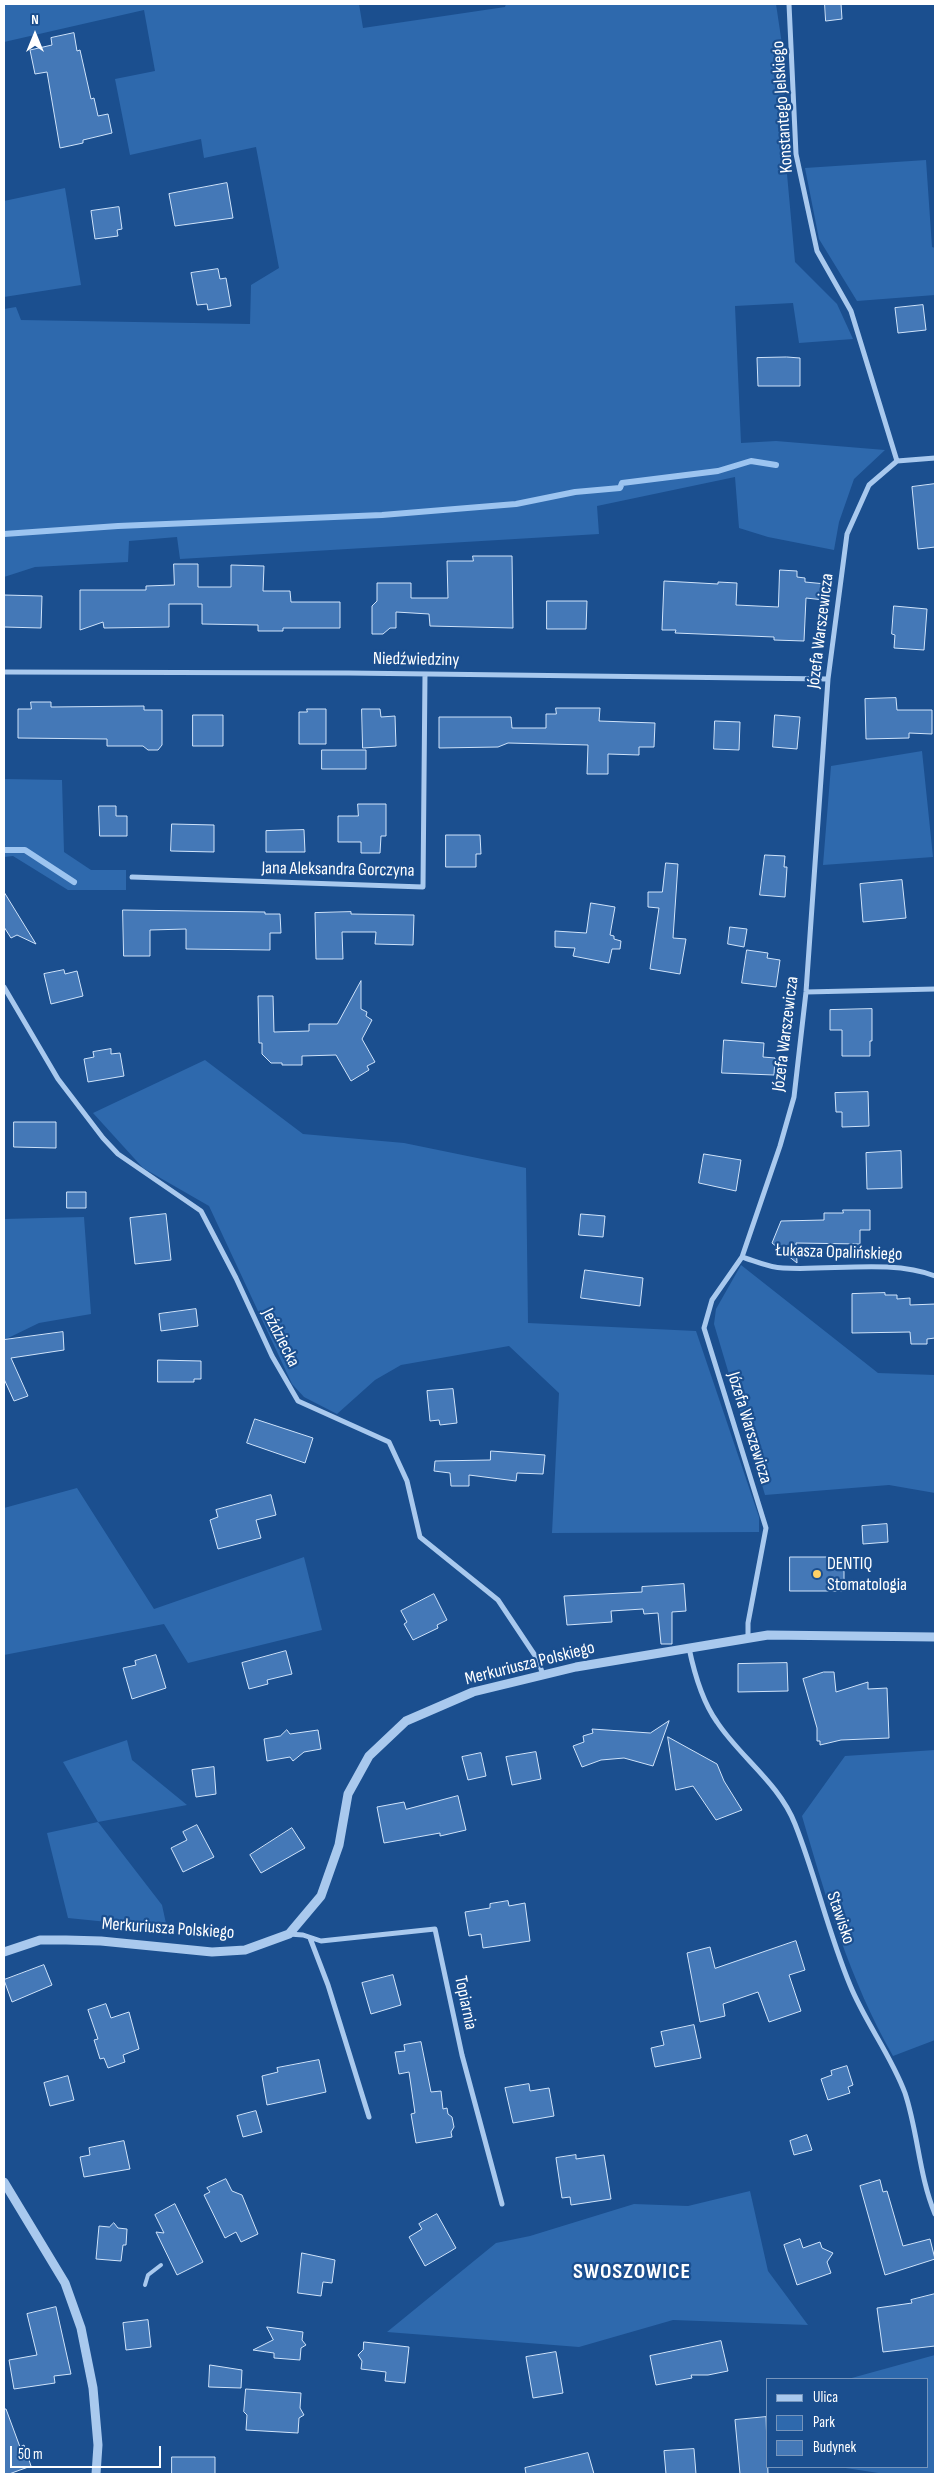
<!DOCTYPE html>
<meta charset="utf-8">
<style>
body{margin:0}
#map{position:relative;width:939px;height:2478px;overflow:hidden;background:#1b4f8f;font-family:"Sofia Sans Condensed",sans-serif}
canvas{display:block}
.frame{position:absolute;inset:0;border:5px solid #fff;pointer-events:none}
.legend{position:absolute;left:766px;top:2378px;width:162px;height:90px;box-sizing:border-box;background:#1b4f8f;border:1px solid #7695bc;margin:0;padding:6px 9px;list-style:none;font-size:15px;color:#fff}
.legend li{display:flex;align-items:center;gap:10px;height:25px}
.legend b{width:25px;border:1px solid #7695bc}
.north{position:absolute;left:10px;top:10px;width:50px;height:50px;-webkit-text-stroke:4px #1b4f8f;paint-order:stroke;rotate:0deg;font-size:14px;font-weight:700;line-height:20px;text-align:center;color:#fff}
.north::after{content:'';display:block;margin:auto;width:18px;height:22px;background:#fff;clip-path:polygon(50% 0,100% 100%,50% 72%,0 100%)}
.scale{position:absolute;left:10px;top:2446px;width:151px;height:22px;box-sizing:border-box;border:2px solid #fff;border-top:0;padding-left:6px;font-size:15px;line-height:18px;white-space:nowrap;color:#fff;-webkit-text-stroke:4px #1b4f8f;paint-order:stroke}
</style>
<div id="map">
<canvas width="939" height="2478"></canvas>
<div class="frame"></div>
<ul class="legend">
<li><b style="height:6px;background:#a9c9ee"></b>Ulica</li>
<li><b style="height:14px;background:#2e69ad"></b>Park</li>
<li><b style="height:14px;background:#4478b7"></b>Budynek</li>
</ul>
<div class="north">N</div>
<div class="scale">50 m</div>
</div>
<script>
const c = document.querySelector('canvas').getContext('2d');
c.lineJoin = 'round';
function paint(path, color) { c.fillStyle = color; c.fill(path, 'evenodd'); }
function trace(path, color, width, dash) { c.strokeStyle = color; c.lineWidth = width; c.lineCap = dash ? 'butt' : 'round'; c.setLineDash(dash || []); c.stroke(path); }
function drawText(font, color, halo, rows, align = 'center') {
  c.font = font + ' "Sofia Sans Condensed",sans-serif'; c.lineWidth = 4.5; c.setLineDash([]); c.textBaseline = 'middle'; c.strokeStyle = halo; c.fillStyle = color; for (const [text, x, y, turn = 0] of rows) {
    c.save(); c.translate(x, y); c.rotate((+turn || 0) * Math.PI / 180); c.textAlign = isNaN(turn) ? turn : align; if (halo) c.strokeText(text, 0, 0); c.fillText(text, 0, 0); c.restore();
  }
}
paint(new Path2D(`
 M4,4H359L363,28L505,7L506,4H776L783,51L785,152L795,262L837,304L853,339L799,343L793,303L735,306L741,443L776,441L885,450L854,479L839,522L834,550L768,537L739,528L735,477L597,506L599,534L180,559L177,537L129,541L128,562L35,567L4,577V309L16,307L21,320L250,324L251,285L279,268L256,147L204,158L201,139L130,155L115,79L155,71L144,10L4,42Z
 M926,160L932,247L935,248V295L857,301L819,239L805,168Z
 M65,188L81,285L4,297V201Z
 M922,751L933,857L823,865L831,766Z
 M4,779L62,780L64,852L91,870H126V890H68L13,856L4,857Z
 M205,1060L303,1134L404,1143L526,1168L528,1323L696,1331L759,1517V1532L552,1533L559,1393L509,1346L401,1365L375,1380L337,1414L304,1397L292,1384L209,1206L143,1168L93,1113Z
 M84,1217L91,1314L39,1323L4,1340V1219Z
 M741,1265L878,1373L935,1375V1493L889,1485L765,1495L714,1324L716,1309Z
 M77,1488L154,1609L304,1557L322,1630L188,1663L164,1624L4,1655V1508Z
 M127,1740L132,1760L187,1805L98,1822L162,1905L167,1928L68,1918L47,1833L98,1822L63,1762Z
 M935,1750V2040L893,2056C850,1981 826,1898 802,1816L845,1756Z
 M750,2191L768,2271L808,2325L673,2320L579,2347L387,2332L496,2243L530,2236L634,2204L688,2206Z
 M935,2355V2474H885L839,2467H928V2379H848Z`), '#2e69ad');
trace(new Path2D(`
 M4,534L118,526L382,515L516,504L575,492L620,488L622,483L718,471L751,461L776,465
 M4,850H25L74,882`), '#9cc4f0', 6);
const building = new Path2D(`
 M825,4H841L842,19L826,21Z
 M74,33L77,51L80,50L91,99L94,98L98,116L108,114L112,133L83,140V143L60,148L47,72L35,74L30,50L52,45L51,38Z
 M227,183L233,218L175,226L169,194Z
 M119,207L122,229L117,230L118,236L95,239L91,211Z
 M218,269L220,279L226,278L231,306L208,310L207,304L197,305L191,273Z
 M923,305L926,330L898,333L895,308Z
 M787,357L800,358V386H758L757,358Z
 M935,484V547L918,549L912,487Z
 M473,556H512L513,628L430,626L429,614L396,612V628H390L383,634H372V606L377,601V583H411V598H448L447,561H473Z
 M174,564H198V587H231V565L264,566L263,591H290L291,602H340V628H283V631H258V625L202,624V604H169V627L104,628L103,622L80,630V590H146V586L174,585Z
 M780,570L797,571V577L805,578V582L826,584L824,600L806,598L804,641L774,640V637L675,633L676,630H662L664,581L718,584V582L737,583L736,605L778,607Z
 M4,595L42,596L41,628L4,627Z
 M547,601H587L586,629H547Z
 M894,606L927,609L924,650L894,648L895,635L892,634Z
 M896,698L897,710H932V734L909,733V738L866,739L865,699Z
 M31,702H51V707L144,706V710H162V745L158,750H148L143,746H107V739L18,738V709H31Z
 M556,708H600L599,721L655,723L654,747H639V755L608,754V774H587L588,745L508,743L498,747L439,748V717H511L512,728H546V714H556Z
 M307,709H326V744H299V712H307Z
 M362,709H380L381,717L395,716L396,746L363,748Z
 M193,715H223V746H193Z
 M775,715L800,717L797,749L773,747Z
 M715,721L740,722L739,750L714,749Z
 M322,750H366V769H322Z
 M358,804H386V836H381L380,853H361V842H338V816H358Z
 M99,806H116V816H127V836H100Z
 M172,824L214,825V852L171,851Z
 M304,830L305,852H266V831Z
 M446,835H480L481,854H476V867H446Z
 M765,855L785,856L784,867H787L785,897L760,895Z
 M666,863L678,864L673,938L686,939L680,974L650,969L659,908L648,907V892H662Z
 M902,880L906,918L863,922L860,884Z
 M4,892L36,944L17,935L11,938L4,927Z
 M591,903L615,907L610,935L614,936V939L621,941L620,949H612L609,963L573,956L575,948L555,947V931L586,933Z
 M123,910L265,912V914H280L281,933H270V950L186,949V929L150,930V956H124Z
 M351,912V914L414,915L413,945L375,944L376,932H342L343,959H316L315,913Z
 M730,927L747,929L744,947L728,944Z
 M747,950L768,953L767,958L780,960L776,987L742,983Z
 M64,970L65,974L77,971L83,996L51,1004L44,974Z
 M361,981V1009L367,1012L366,1016L372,1020L362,1039L375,1062L367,1066L369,1070L351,1081L336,1055L302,1056V1065H282V1063H271L262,1054V1043H259L258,996H273L274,1032L309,1031V1024H337Z
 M872,1009V1041H870V1056H842V1030H830V1010Z
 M724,1040L764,1043L763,1057L775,1058L774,1075L722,1073Z
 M111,1049V1054L120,1053L124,1076L88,1082L84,1059L94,1057L93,1052Z
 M868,1092L869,1126L842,1127V1112H836L835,1093Z
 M14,1122H56V1148L14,1147Z
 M901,1151L902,1188L867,1189L866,1153Z
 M704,1154L741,1160L736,1191L699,1183Z
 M67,1192H86V1208H67Z
 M843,1210H870V1230H860V1244L796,1243L797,1263L772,1243L781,1221L824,1220V1213H843Z
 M166,1214L171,1260L135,1264L130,1218Z
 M581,1214L605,1216L603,1237L579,1235Z
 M585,1270L643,1278L640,1306L581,1298Z
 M885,1293V1295H897V1299L910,1298V1305L935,1304V1338L927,1339V1344H911L910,1332L852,1333V1294Z
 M196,1309L198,1326L161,1331L159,1314Z
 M63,1332L64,1350L11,1358L28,1396L14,1401L4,1379V1340Z
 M158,1360L201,1361V1379H194V1382H158Z
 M453,1389L457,1423L440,1425L439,1420L430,1421L427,1391Z
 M255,1419L313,1438L305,1463L247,1443Z
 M491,1451L545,1455L543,1474L517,1473L516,1481L469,1475V1486H451L450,1473L434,1471L435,1461L490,1460Z
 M271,1495L276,1515L256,1520L261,1538L218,1549L210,1520L218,1517L216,1510Z
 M887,1524L888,1542L863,1544L862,1526Z
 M790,1557H844V1591H790Z
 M684,1584L686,1611L672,1612V1644H661L658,1613L644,1614L643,1609L611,1611L612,1622L567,1625L564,1596L642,1592V1587Z
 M434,1594L447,1620L437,1625L438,1628L413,1640L404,1624L407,1622L401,1611Z
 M286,1651L292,1674L267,1680L268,1684L249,1689L242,1663Z
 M156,1655L166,1688L132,1699L123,1668L136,1665L135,1661Z
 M787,1663L788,1691L738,1692V1664Z
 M824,1672H834L836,1692L868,1682V1689L887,1688L889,1738L841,1740L820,1745V1741H817V1728L803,1679Z
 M669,1721L653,1766L624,1758L601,1760L582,1767L573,1746L584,1742L583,1736L593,1733L592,1729L650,1733Z
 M287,1730L290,1734L318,1730L321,1749L304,1752L293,1761L290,1757L267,1761L264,1739L280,1736Z
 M668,1737L717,1764L724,1781L742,1810L716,1820L693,1786L676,1790Z
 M536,1752L541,1779L512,1785L506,1757Z
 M481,1753L486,1776L468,1780L462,1757Z
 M214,1767L216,1794L196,1797L192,1770Z
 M458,1796L466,1830L440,1836V1833L384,1843L377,1807L404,1802L406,1809Z
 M197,1825L214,1857L183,1872L171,1848L187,1840L183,1832Z
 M292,1828L305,1848L261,1873L250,1855Z
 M508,1901L509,1906L525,1903L530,1941L483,1948L481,1934L469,1936L465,1912L490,1908V1904Z
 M796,1941L805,1970L789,1975L801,2011L769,2022L758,1992L723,2004L725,2016L700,2022L687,1953L710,1947L715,1968Z
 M44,1965L52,1985L12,2002L4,1980Z
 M393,1975L401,2005L371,2014L362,1983Z
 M106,2004L111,2018L129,2012L139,2049L123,2055L125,2062L108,2068L104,2058L100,2059L94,2040L98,2039L88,2010Z
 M694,2025L701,2058L655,2067L651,2048L664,2045L661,2032Z
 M421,2042L431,2092L441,2091L443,2109L447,2108L448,2114L452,2117L454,2127L451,2132L452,2137L416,2143L411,2114L415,2113L409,2072L399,2074L395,2052L405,2051L404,2045Z
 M319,2060L326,2092L267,2105L262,2076L278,2072L277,2068Z
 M847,2066L853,2085L848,2087L850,2093L828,2100L821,2079L832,2075L831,2071Z
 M68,2076L74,2100L50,2106L44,2083Z
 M529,2084L530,2091L549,2088L554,2116L513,2123L505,2088Z
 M256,2111L262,2132L243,2137L237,2116Z
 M807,2135L812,2150L794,2155L790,2141Z
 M124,2141L130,2169L84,2177L80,2157L90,2155L89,2148Z
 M576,2155V2159L604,2155L611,2199L571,2205L570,2197L562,2198L556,2158Z
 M226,2179L232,2191L242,2195L258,2234L241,2242L236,2232L225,2238L204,2195L210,2192L207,2188Z
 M880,2180L883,2192L887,2191L903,2246L930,2239L935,2259L885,2275L860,2186Z
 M175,2204L203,2262L177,2275L156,2232L164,2233L155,2215Z
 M437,2214L456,2248L425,2266L409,2237L422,2229L419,2224Z
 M114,2223L118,2228L127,2229L126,2245H123L121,2261L96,2259L99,2226L109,2227Z
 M800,2239L803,2248L820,2242L822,2248L833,2253L827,2262L831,2273L797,2285L784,2245Z
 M302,2253L335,2260L332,2283L323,2282L321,2296L298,2293Z
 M935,2294V2346L883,2352L877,2308L912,2303L911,2300Z
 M56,2307L71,2374L54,2376L55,2383L14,2389L9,2360L37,2355L27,2314Z
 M148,2320L151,2347L126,2350L123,2323Z
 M267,2327L303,2332L302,2340L306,2345L301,2348L300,2360L274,2358V2353L253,2350L273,2340Z
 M721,2341L728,2371L708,2375H691L692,2378L656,2385L650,2356Z
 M364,2342L409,2347L405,2383L385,2381L386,2372L361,2369L362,2361L358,2355L363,2350Z
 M556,2352L563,2393L533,2398L526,2357Z
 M210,2365L242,2370L241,2388L209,2387Z
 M246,2389L301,2393L300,2408L304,2415L299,2418L298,2433L246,2430L247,2415L244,2412Z
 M4,2409H6L20,2447L24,2445L31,2466L9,2474H4Z
 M766,2417L768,2474H740L735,2420Z
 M694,2449L696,2474H666L664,2451Z
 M588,2453L594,2474H526L525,2468Z
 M172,2457H215V2474H172Z`);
paint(building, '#4478b7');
trace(building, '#cfe3fa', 1);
trace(new Path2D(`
 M145,2285L148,2275L161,2265`), '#a9c9ee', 4);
trace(new Path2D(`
 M789,4L796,154L817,251L851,311L897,461
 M4,672L349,673L828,679
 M132,877L423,887L425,674
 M4,987L58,1079L103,1138L118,1154L201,1211L236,1278L272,1356L298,1401L389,1442L407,1481L420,1537L498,1600L538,1660L543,1675
 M806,992L935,989
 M742,1257C755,1261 770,1268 783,1268C831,1271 891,1259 935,1276
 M748,1638V1623L766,1528L704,1328L712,1300L742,1257L780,1146L794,1097L806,992L828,679L847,534L869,485L897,461L935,458
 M689,1648C694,1672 702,1701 717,1722C740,1757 779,1783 795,1824C816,1877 828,1932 850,1985C865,2022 891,2055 905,2093C918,2132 919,2176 935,2214
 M289,1934L303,1935L321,1941L435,1929L462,2055L502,2204
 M310,1938L328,1985L369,2117`), '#a9c9ee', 5);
trace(new Path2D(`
 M4,1952L40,1940H66L101,1941L212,1952L245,1950L289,1934L321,1896L339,1845L348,1794L369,1756L406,1721L473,1692L576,1667L768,1635L935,1637
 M4,2182L65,2283L81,2328L93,2388L98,2445L96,2474`), '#a9c9ee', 9);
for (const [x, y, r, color] of [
 [817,1574,5,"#ffd166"]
]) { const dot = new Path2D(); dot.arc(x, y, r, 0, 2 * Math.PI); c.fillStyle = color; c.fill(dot); trace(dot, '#1b4f8f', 2); }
drawText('18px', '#fff', '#1b4f8f', [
 ["Konstantego Jelskiego",783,107,-94],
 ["Józefa Warszewicza",821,631,-83],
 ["Niedźwiedziny",416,660,1],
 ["Jana Aleksandra Gorczyna",338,870,1],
 ["Józefa Warszewicza",786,1034,-83],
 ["Łukasza Opalińskiego",839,1253,2],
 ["Jeździecka",280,1338,63],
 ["Józefa Warszewicza",749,1428,73],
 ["Merkuriusza Polskiego",530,1664,-14],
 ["Stawisko",840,1918,71],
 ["Merkuriusza Polskiego",168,1929,4],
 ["Topiarnia",465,2003,78]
]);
drawText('18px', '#fff', '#1b4f8f', [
 ["DENTIQ",827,1564],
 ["Stomatologia",827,1585]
], 'left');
c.letterSpacing = '1px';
drawText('bold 22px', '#fff', '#1b4f8f', [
 ["SWOSZOWICE",632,2272]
]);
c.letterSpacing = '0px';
</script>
